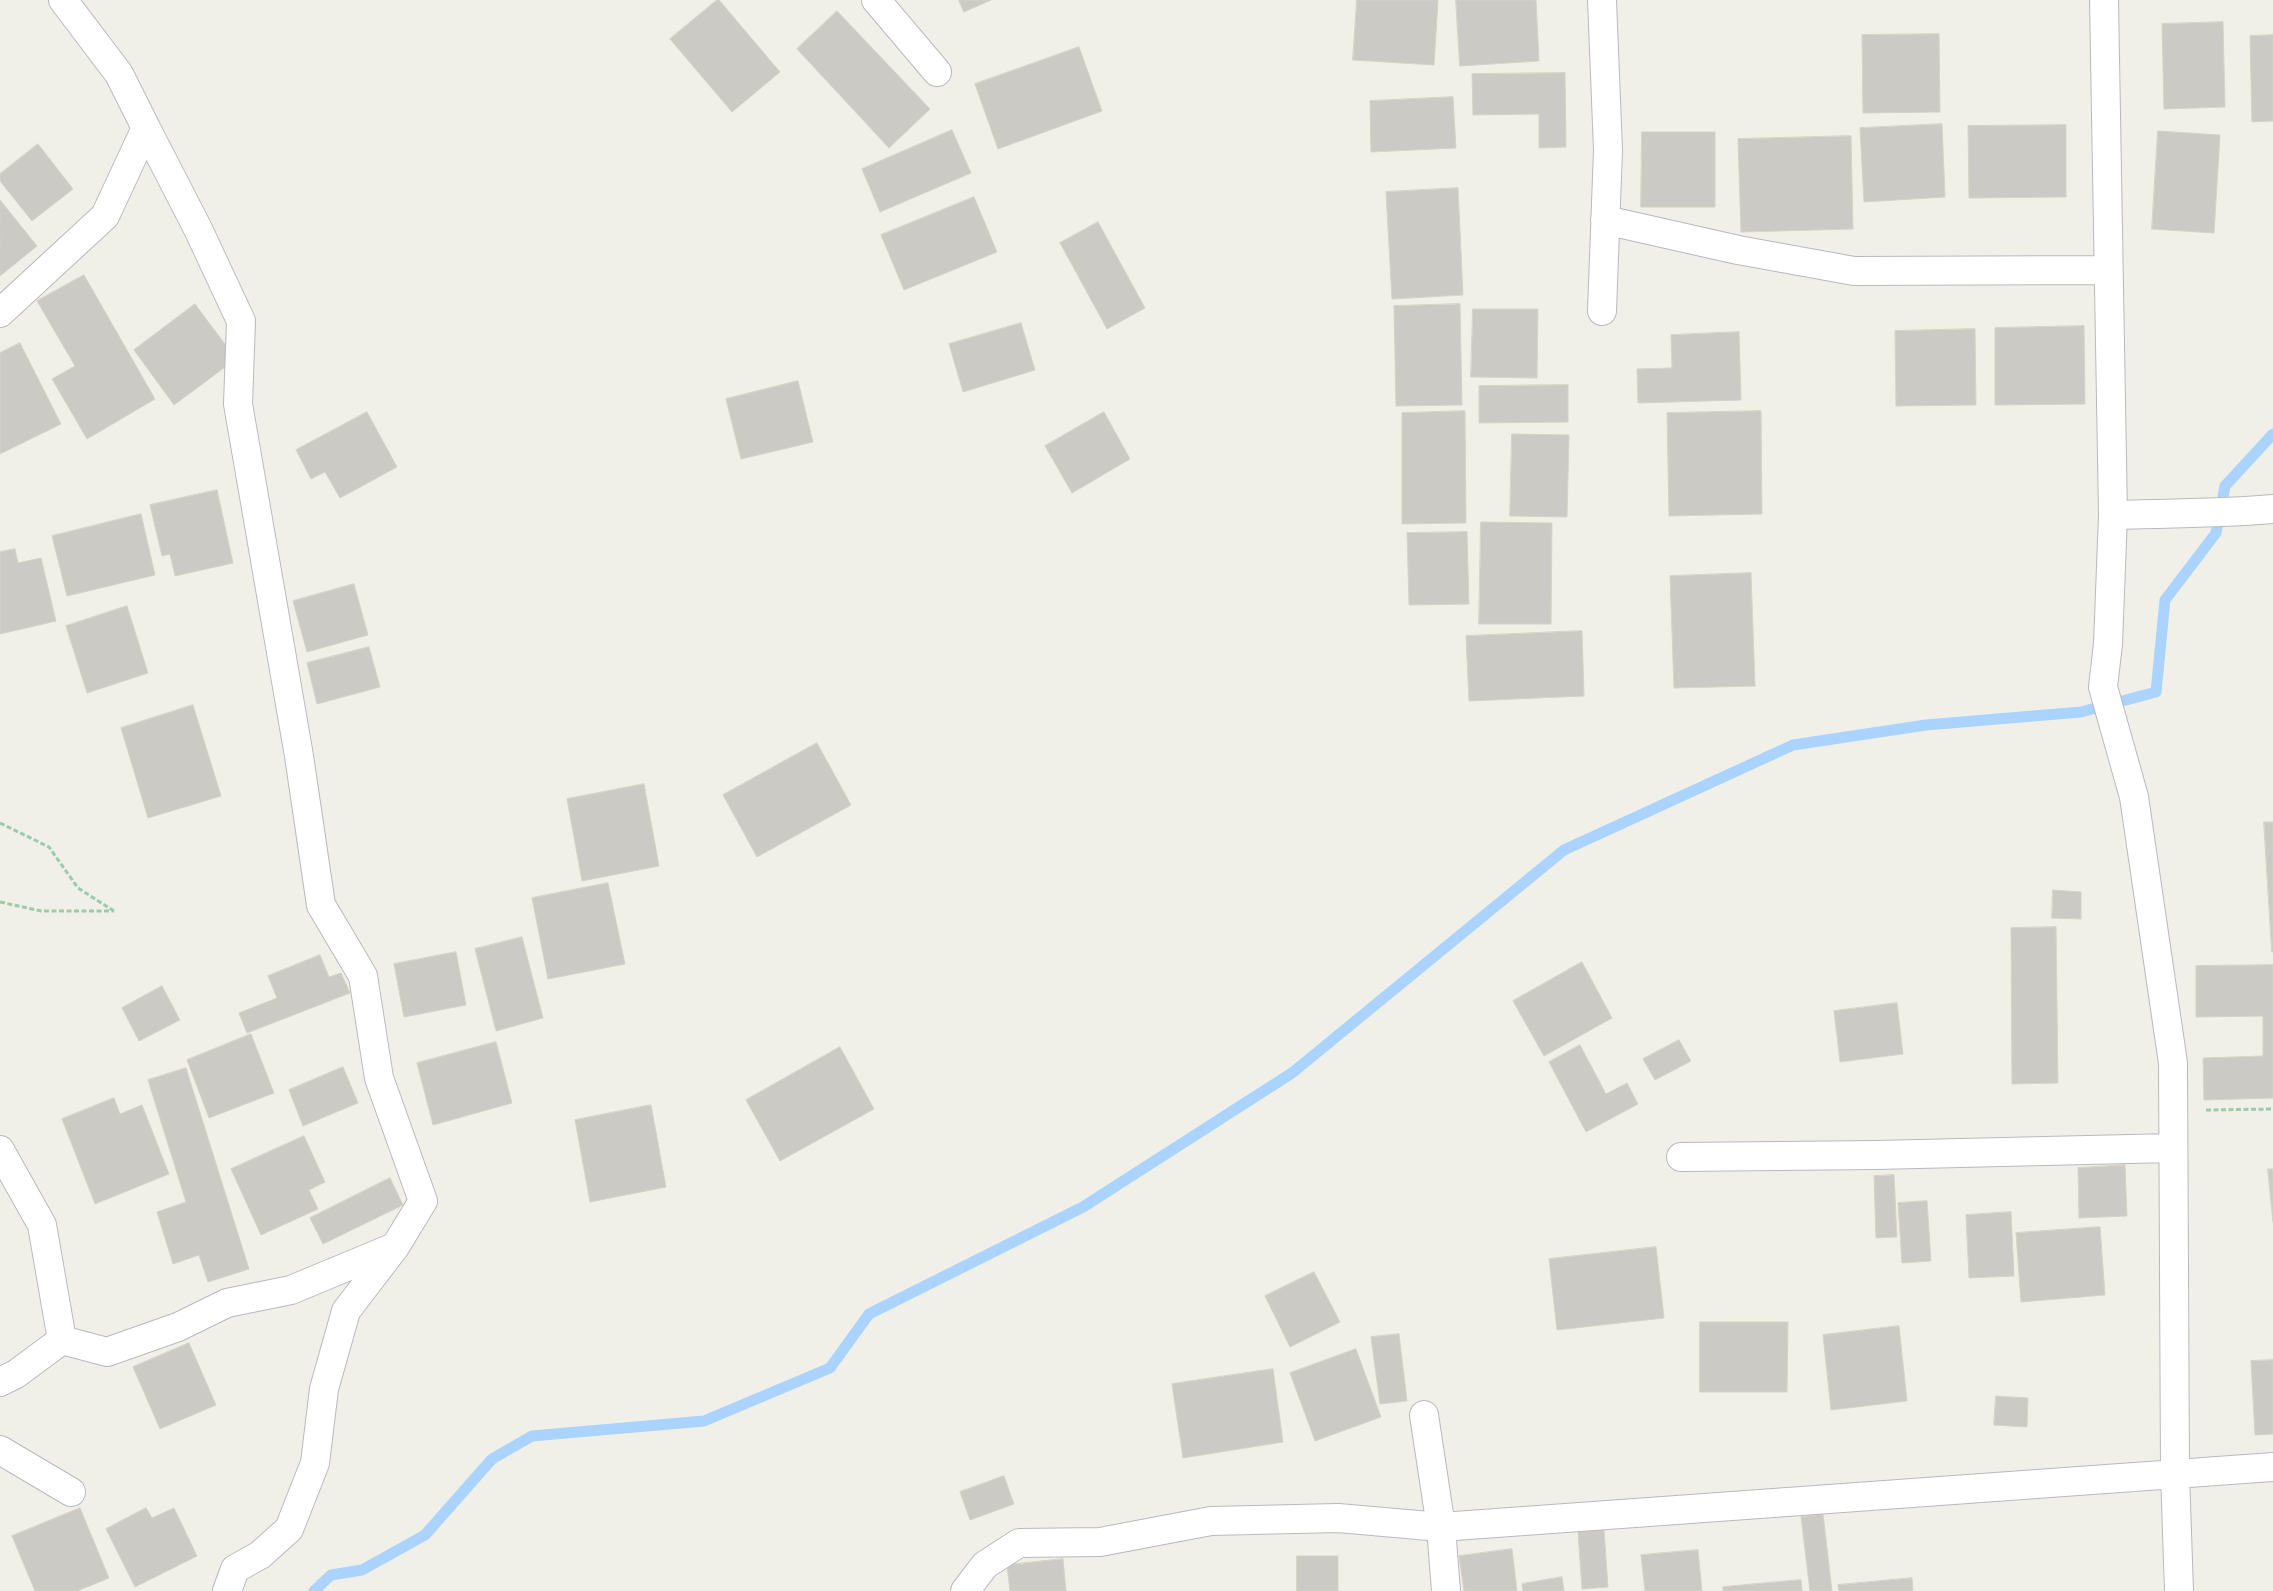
<!DOCTYPE html>
<style>
body{margin:0}
canvas{display:block;background:#f1f0e8}
</style>
<canvas width="2273" height="1591"></canvas>
<script>
const c = document.querySelector('canvas').getContext('2d');
c.lineJoin = 'round';
function trace(path, color, width, dash) { c.strokeStyle = color; c.lineWidth = width; c.lineCap = dash ? 'butt' : 'round'; c.setLineDash(dash || []); c.stroke(path); }
function paint(path, color) { c.fillStyle = color; c.fill(path, 'evenodd'); }
trace(new Path2D(`
 M314,1591L331,1575L362,1570L425,1535L492,1459L532,1436L704,1421L830,1368L869,1314L1083,1207L1292,1073L1564,850L1793,745L1926,725L2081,712L2156,692L2165,600L2216,533L2225,486L2273,434`), '#aad4ff', 11);
const building = new Path2D(`
 M717,0H719L780,72L732,112L670,39Z
 M959,0H991L964,12Z
 M1357,0H1438L1434,65L1353,60Z
 M1456,0H1536L1539,61L1460,66Z
 M837,11L930,109L889,148L797,49Z
 M2223,22L2225,107L2164,109L2162,24Z
 M1939,34L1940,112L1863,113L1862,35Z
 M2273,35V121L2252,122L2250,36Z
 M1079,47L1102,111L998,149L975,84Z
 M1565,73L1566,147L1539,148V114L1473,115L1472,74Z
 M1453,97L1456,148L1371,152L1370,101Z
 M1942,124L1945,197L1864,202L1860,128Z
 M2066,125V197L1969,198L1968,126Z
 M952,130L971,173L880,212L862,169Z
 M2158,131L2220,135L2214,233L2152,229Z
 M1642,132H1715V207H1641Z
 M1851,136L1853,229L1741,232L1738,139Z
 M38,144L73,189L32,221L0,181V174Z
 M1458,188L1463,295L1392,299L1386,192Z
 M974,197L997,252L904,290L881,235Z
 M0,200L37,246L0,276Z
 M1098,222L1145,308L1107,329L1060,243Z
 M84,275L155,399L87,439L52,379L75,366L37,301Z
 M195,304L236,359L174,405L134,350Z
 M1460,304L1462,405L1396,406L1394,306Z
 M1473,309H1538L1537,378L1471,377Z
 M1021,323L1035,370L963,392L949,344Z
 M2084,326L2085,404L1995,405V328Z
 M1975,329L1976,405L1896,406L1895,331Z
 M1739,332L1741,400L1638,403L1637,369L1672,368L1671,335Z
 M20,343L61,424L0,454V353Z
 M798,381L813,442L741,459L726,399Z
 M1568,385V422L1479,423V386Z
 M1465,411L1466,523L1402,524V413Z
 M1761,411L1762,514L1669,516L1667,413Z
 M367,412L397,467L340,498L325,472L311,479L296,450Z
 M1104,412L1130,459L1072,493L1045,446Z
 M1512,434L1569,435L1567,517L1510,516Z
 M217,490L233,563L175,576L170,554L162,556L150,505Z
 M141,514L155,575L67,596L52,536Z
 M1481,522L1552,523L1551,624H1479Z
 M1467,532L1469,604L1409,605L1407,533Z
 M15,549L18,563L41,558L56,621L0,634V552Z
 M1751,573L1755,686L1674,688L1670,576Z
 M354,584L368,635L307,652L293,601Z
 M127,606L148,673L87,693L66,626Z
 M1582,631L1584,696L1469,701L1466,636Z
 M369,647L380,687L317,704L307,663Z
 M193,705L221,796L148,818L121,728Z
 M817,743L851,805L757,857L723,795Z
 M644,784L659,866L582,881L567,799Z
 M2264,822H2273V952H2272Z
 M608,883L625,964L548,979L532,898Z
 M2053,890L2081,892V919L2052,918Z
 M2056,927L2058,1083L2012,1084L2011,928Z
 M522,937L543,1018L496,1031L475,949Z
 M456,952L466,1005L404,1017L394,964Z
 M320,955L329,977L341,973L350,993L247,1033L239,1013L277,998L268,976Z
 M1582,962L1612,1018L1544,1056L1513,1001Z
 M2273,965V1098L2204,1100L2203,1058L2263,1056V1016L2196,1017V966Z
 M162,986L180,1020L139,1041L122,1008Z
 M1897,1003L1903,1054L1840,1062L1834,1011Z
 M251,1034L274,1093L209,1118L187,1060Z
 M1679,1040L1691,1061L1655,1080L1643,1059Z
 M496,1042L512,1103L433,1125L417,1063Z
 M1580,1045L1606,1094L1627,1083L1638,1104L1586,1132L1549,1062Z
 M840,1047L874,1109L780,1161L746,1100Z
 M343,1067L358,1103L303,1126L289,1090Z
 M186,1068L249,1269L208,1282L199,1255L173,1264L157,1212L186,1202L148,1080Z
 M114,1098L120,1114L142,1105L169,1174L95,1204L62,1119Z
 M651,1105L666,1187L590,1202L575,1120Z
 M304,1136L325,1182L309,1190L318,1209L261,1235L231,1169Z
 M2125,1165L2127,1216L2079,1218L2078,1168Z
 M2268,1169H2273V1222Z
 M1894,1175L1897,1237L1876,1238L1874,1176Z
 M390,1178L403,1205L323,1244L310,1218Z
 M1927,1201L1931,1261L1902,1263L1898,1203Z
 M2011,1212L2014,1276L1969,1278L1966,1215Z
 M2100,1227L2105,1295L2021,1302L2016,1233Z
 M1656,1247L1664,1318L1557,1330L1549,1259Z
 M1314,1272L1340,1322L1290,1347L1265,1296Z
 M1700,1322H1788L1787,1392H1700Z
 M1899,1326L1907,1401L1831,1410L1823,1335Z
 M1399,1334L1407,1401L1380,1404L1371,1337Z
 M189,1343L216,1405L160,1429L133,1367Z
 M1356,1349L1381,1417L1315,1441L1290,1373Z
 M2273,1360V1434L2255,1435L2251,1361Z
 M1273,1369L1283,1442L1183,1458L1172,1384Z
 M1996,1396L2028,1398L2027,1427L1994,1425Z
 M1004,1476L1014,1504L970,1520L960,1492Z
 M80,1508L109,1578L77,1591H35L12,1536Z
 M146,1508L152,1518L174,1508L197,1556L135,1587L106,1529Z
 M1823,1514L1832,1591H1810L1801,1517Z
 M1604,1530L1608,1587L1582,1589L1578,1532Z
 M1512,1549L1517,1591H1464L1459,1556Z
 M1698,1550L1702,1591H1645L1641,1555Z
 M1297,1556H1338V1591H1297Z
 M1063,1559L1066,1591H1010L1007,1565Z
 M1562,1577L1564,1591H1523L1522,1584Z
 M1912,1578L1913,1591H1839L1838,1585Z
 M1801,1580L1802,1591H1723V1587Z`);
paint(building, '#cccac5');
trace(building, '#d6d2c6', 1);
const street = new Path2D(`
 M876,0L937,72
 M2104,0L2113,515L2108,644L2103,687L2134,797L2173,1063L2175,1473L2179,1591
 M146,128L198,229L241,321L238,404L299,756L321,905L363,976L379,1078L423,1201L395,1247L346,1311L324,1389L315,1463L289,1529L260,1555L235,1569L227,1591
 M1605,220L1738,250L1854,271L2108,270
 M1602,311L1608,150L1602,0
 M0,313L105,216L146,128L119,74L63,0
 M2113,515C2166,513 2220,514 2273,509
 M0,1150L42,1225L62,1340L16,1374L0,1382
 M1681,1157L1876,1155L2172,1148
 M62,1340L107,1352L178,1327L227,1303L291,1290L392,1248
 M1424,1415L1441,1527L1446,1591
 M0,1450L71,1492
 M965,1591L985,1565L1019,1543L1100,1542L1211,1521L1338,1518L1441,1527L2273,1467`);
trace(street, '#b8b9be', 30);
trace(new Path2D(`
 M0,823L49,847L78,888L114,911
 M0,902L41,911H114
 M2206,1110L2273,1109`), '#9dcaad', 3, [5, 2.5]);
trace(street, '#fff', 28);
</script>
